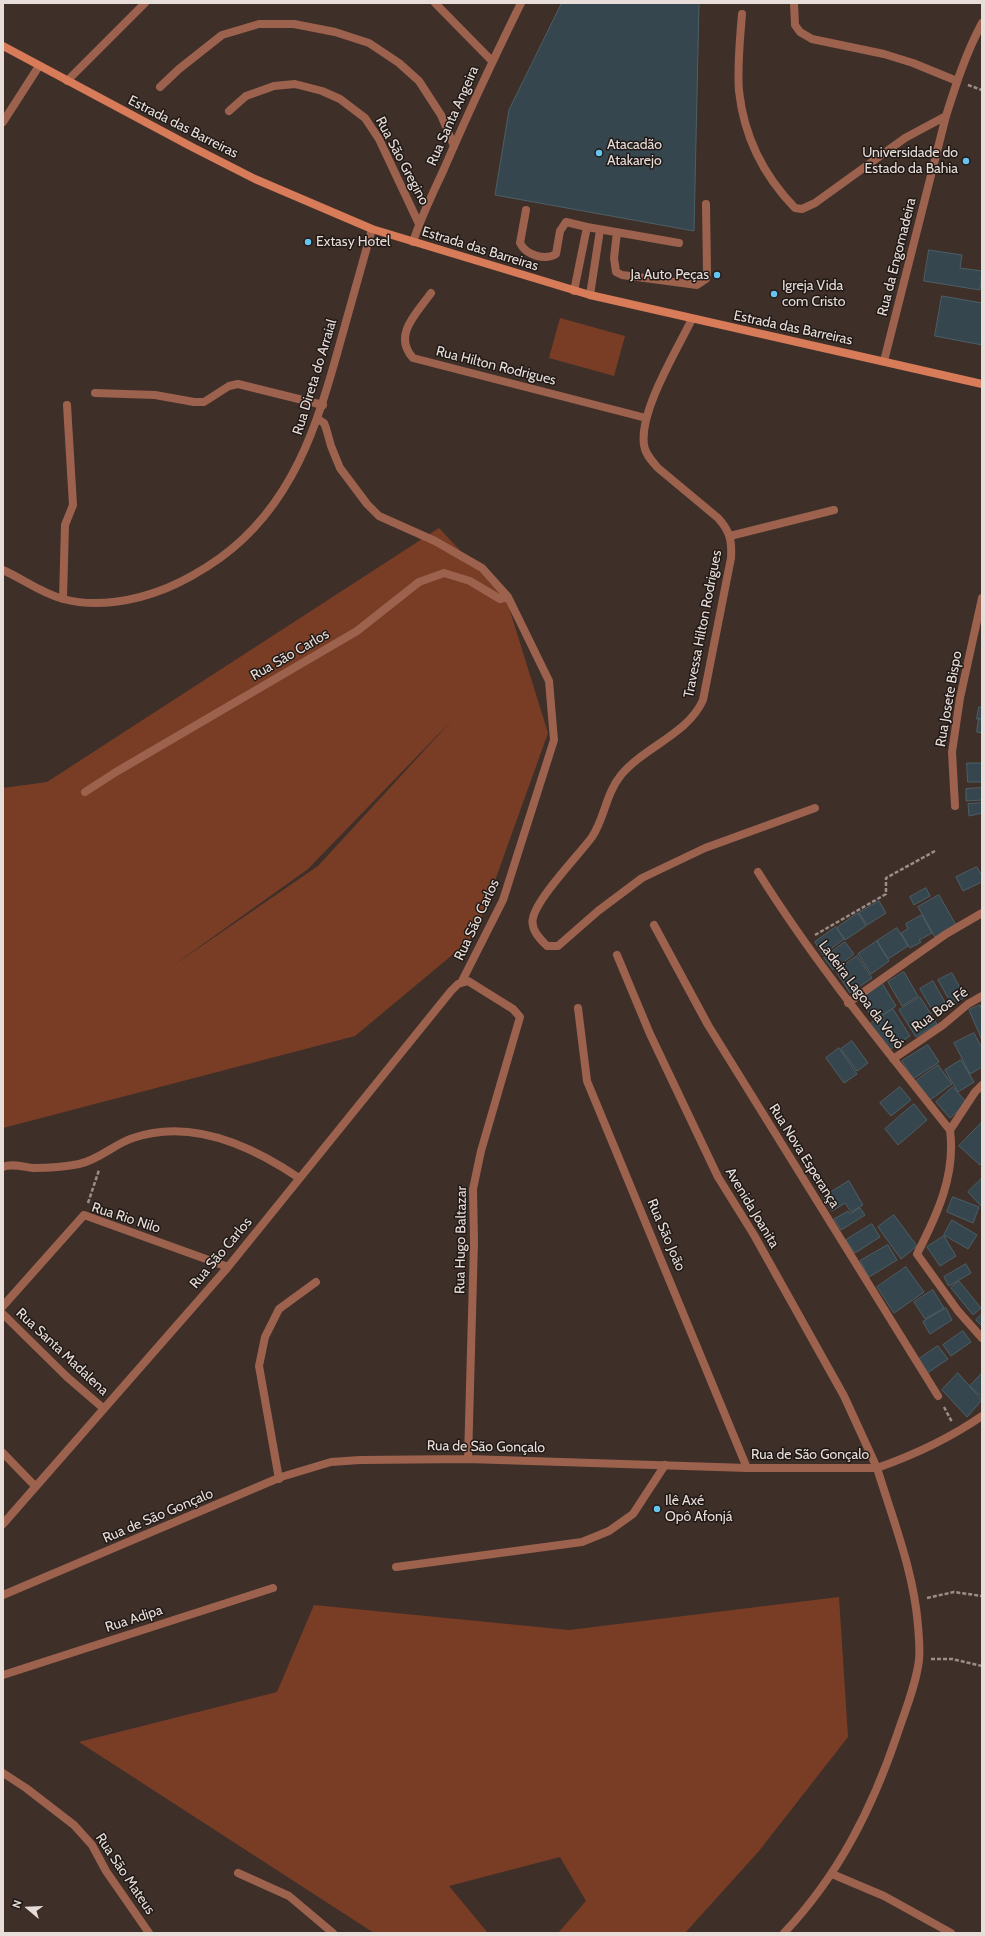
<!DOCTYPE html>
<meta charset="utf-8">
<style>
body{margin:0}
#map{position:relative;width:985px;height:1936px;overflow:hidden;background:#3f2f29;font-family:Cabin,sans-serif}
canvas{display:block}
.frame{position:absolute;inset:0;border:4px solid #e7ddd9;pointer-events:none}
.north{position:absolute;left:8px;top:1888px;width:40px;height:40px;-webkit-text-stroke:3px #201916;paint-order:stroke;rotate:289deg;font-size:11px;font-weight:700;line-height:16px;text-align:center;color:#e7ddd9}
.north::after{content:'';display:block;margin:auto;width:14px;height:18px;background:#e7ddd9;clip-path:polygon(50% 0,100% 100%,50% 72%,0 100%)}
</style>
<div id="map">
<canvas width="985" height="1936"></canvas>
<div class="frame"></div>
<div class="north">N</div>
</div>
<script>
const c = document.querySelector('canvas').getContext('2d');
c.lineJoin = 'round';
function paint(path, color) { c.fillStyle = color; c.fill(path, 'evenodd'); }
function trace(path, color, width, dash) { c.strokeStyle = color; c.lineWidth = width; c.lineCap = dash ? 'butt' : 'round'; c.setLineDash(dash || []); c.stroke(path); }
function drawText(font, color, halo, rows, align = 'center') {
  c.font = font + ' Cabin,sans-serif'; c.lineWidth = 3; c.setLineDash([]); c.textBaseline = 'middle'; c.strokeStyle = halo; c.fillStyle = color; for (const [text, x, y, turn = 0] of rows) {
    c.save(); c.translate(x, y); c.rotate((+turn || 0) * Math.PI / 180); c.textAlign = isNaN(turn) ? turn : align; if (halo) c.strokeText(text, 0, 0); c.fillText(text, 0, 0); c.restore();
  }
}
paint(new Path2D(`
 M560,318L625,336L614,376L549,358Z
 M439,528L507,601L548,733L475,936L355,1036L3,1128V788L47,782ZM455,717L318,866L171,967L308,869Z
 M839,1597L848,1737L759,1851L685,1933H558L586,1901L560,1857L449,1886L488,1933H374L79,1742L277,1692L314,1605L569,1630Z`), '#793d26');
const building = new Path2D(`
 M562,3H699L694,231L495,195L509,110Z
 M929,250L962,255L960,268L982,271L980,290L924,281Z
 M942,296L982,303V345L935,336Z
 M979,707H982V719H977Z
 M979,718L982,719V733L977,732Z
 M967,763H982V782H968Z
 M982,788V800L966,801V789Z
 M982,803V813L969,816L968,804Z
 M977,867L982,876V882L963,891L956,877Z
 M926,888L930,896L914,905L910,897Z
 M939,895L956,925L935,937L918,907Z
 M879,901L886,913L867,925L859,913Z
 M858,913L866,926L845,940L837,928Z
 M922,915L932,933L919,940L921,942L910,948L901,933L908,929L906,924Z
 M836,927L844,939L823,955L815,942Z
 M897,928L908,946L888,959L877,941Z
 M877,941L889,961L871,974L858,954Z
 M845,942L854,954L833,970L824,958Z
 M857,956L872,978L850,993L836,971Z
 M904,972L918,996L902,1006L888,982Z
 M952,973L965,997L952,1005L938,980Z
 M933,981L946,1004L933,1011L920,989Z
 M882,983L896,1006L874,1021L860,998Z
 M920,997L937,1024L916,1037L899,1010Z
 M980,1005L982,1010V1040L969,1010Z
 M893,1009L910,1036L888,1051L870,1024Z
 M974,1033L982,1048V1067L970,1074L954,1043Z
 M852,1041L868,1063L857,1071L841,1049Z
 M928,1045L939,1062L913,1079L902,1061Z
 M839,1048L857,1074L844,1083L826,1058Z
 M961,1060L974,1082L958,1092L945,1070Z
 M938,1065L952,1084L930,1100L916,1081Z
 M900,1087L911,1100L891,1116L880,1103Z
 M953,1087L967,1103L950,1118L936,1102Z
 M914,1104L927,1120L898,1145L885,1129Z
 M982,1122V1163L980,1165L959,1146Z
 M982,1178V1207L968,1192Z
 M849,1181L863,1205L851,1212L845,1203L832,1211L823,1197Z
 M953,1197L979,1207L973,1223L947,1212Z
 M860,1208L865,1215L841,1230L834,1219L848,1211L850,1214Z
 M894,1215L917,1246L901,1259L878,1227Z
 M952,1220L977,1235L968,1249L944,1235Z
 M872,1224L880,1237L855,1253L846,1240Z
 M944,1236L956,1256L940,1266L927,1247Z
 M888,1245L897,1260L869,1277L860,1261Z
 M966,1264L971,1273L949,1286L944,1277Z
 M906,1267L924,1292L894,1313L877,1287Z
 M959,1281L981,1308L973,1315L951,1288Z
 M933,1290L944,1308L925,1319L914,1302Z
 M946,1308L952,1320L930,1334L923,1322Z
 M982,1314V1326L976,1320Z
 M963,1331L971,1342L951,1356L943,1345Z
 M938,1346L948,1359L926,1374L916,1361Z
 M958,1373L982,1400L967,1417L942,1390Z
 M982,1373V1397L970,1386Z`);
paint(building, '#35464f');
trace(building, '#4c5f67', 1);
trace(new Path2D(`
 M968,85L982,90
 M815,935L886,894V878L935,851
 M88,1203L99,1170
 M944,1407L952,1422
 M927,1598L954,1592L982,1596
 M931,1659H952L982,1666`), '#9b8e89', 2.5, [4, 2]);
trace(new Path2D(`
 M526,210L520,243C526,255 545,261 556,254L560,231L566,222L587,227L679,243
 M617,232L614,258L616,272L622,275L697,285L706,279L707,272L706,204
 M574,291L587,227
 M590,295L600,230
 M279,1479L259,1366L265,1337L279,1309L316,1282
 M396,1567L582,1542L609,1531L633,1514L665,1465`), '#9d624d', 8);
trace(new Path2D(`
 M435,3L492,61
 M794,3L795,25L800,32L812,39L884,54L913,63L957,81
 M742,14C740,39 737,66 739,91C744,137 763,175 795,208L802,209L815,203L905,138L946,116
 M67,81L145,3
 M160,87L179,69L222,35L259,24H294L335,32L369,43L399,63L419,81L441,115L454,146
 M229,111L246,96L274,86L295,84L322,91L340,99L365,118L379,139L419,224
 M3,122L39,66
 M413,242C421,217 433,193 444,169C468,113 494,58 521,3
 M431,293C417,313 392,335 413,358L646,418
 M692,319C677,350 639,411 644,445C645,454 652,461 658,468L718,518C730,531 732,541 731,558L703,700C688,734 644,747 621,775C605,795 605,818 592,837C578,856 537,898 533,918C530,929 540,939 547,946H558L598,911L642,878L705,848L815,808
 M884,361L946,116C956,84 966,53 982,23
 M95,393L155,395L194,402H204L229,386L238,384L323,405
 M318,419L324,423L326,428L331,446L340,468L367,504L379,516L435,541L482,568L508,597L549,681L554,740L503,900L462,981
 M730,536L834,510
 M63,599L65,525L73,505L67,405
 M85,792L116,772L357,631L419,582L444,573L470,581L500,599L508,597
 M955,806L952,752L960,698L982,598
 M758,872C815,963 883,1046 950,1130
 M654,925L708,1025L938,1396
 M848,1003L946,934L982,913
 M578,1008L587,1081L747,1468
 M893,1059L943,1025L968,1004L982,996
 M982,1085L975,1092L950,1130C956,1175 937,1215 917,1254L958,1311L982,1338
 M3,1167C11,1163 24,1167 33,1168C48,1168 64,1167 79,1164C99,1160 114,1144 133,1138C191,1118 252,1146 299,1178
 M3,1306L84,1215L228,1267
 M3,1314L67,1377L103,1408
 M3,1453L35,1486
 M3,1524L228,1267L451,991L458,984L468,981L513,1009L520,1017L481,1151L473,1189L474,1242L468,1459
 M3,1595L281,1477L331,1462L360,1460L468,1459L747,1468H877L844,1396L754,1235L718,1177L650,1034L617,955
 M3,1675L273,1588
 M3,1773L26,1788L74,1825L92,1845L106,1871L149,1933
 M238,1873L289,1896L333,1933
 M832,1874L884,1896L951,1933`), '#9d624d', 8);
trace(new Path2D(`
 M3,570C23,579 41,593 63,599C97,608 135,601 167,588C186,580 203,570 220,558C293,505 317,426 340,343C351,305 361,267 372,229
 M784,1933C838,1876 872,1809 897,1735C905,1711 916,1685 919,1660C920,1649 919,1637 918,1626C914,1572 893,1520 877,1468C914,1455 950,1438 982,1416`), '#9d624d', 8);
trace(new Path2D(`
 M3,46L192,147L255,179L372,229L590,295L982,384`), '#d77b59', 8);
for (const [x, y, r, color] of [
 [599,153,4,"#66c4ef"],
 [966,161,4,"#66c4ef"],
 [308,242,4,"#66c4ef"],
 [717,275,4,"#66c4ef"],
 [774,294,4,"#66c4ef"],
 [657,1509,4,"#66c4ef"]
]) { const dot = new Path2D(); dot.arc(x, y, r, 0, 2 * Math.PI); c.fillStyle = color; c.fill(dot); trace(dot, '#201916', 1.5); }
drawText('14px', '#e7ddd9', '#201916', [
 ["Rua Santa Angeira",453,116,-66],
 ["Estrada das Barreiras",183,127,27],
 ["Rua São Gregino",402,161,62],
 ["Estrada das Barreiras",480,249,17],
 ["Rua da Engomadeira",897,257,-76],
 ["Estrada das Barreiras",793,328,12],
 ["Rua Hilton Rodrigues",496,366,14],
 ["Rua Direta do Arraial",315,377,-73],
 ["Travessa Hilton Rodrigues",703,624,-79],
 ["Rua São Carlos",290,655,-30],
 ["Rua Josete Bispo",949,699,-80],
 ["Rua São Carlos",477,920,-65],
 ["Ladeira Lagoa da Vovó",861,995,53],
 ["Rua Boa Fé",940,1010,-36],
 ["Rua Nova Esperança",804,1156,58],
 ["Avenida Joanita",752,1208,59],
 ["Rua Rio Nilo",126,1218,18],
 ["Rua São João",666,1235,67],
 ["Rua Hugo Baltazar",461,1240,-89],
 ["Rua São Carlos",221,1253,-50],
 ["Rua Santa Madalena",62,1352,43],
 ["Rua de São Gonçalo",486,1447,1],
 ["Rua de São Gonçalo",810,1455],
 ["Rua de São Gonçalo",158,1516,-23],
 ["Rua Adipa",134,1619,-18],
 ["Rua São Mateus",125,1874,56]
]);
drawText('14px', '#e7ddd9', '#201916', [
 ["Atacadão",607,145],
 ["Atakarejo",607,161],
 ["Universidade do",958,153,"right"],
 ["Estado da Bahia",958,169,"right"],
 ["Extasy Hotel",316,242],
 ["Ja Auto Peças",709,275,"right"],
 ["Igreja Vida",782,286],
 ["com Cristo",782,302],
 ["Ilê Axé",665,1501],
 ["Opô Afonjá",665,1517]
], 'left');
</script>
